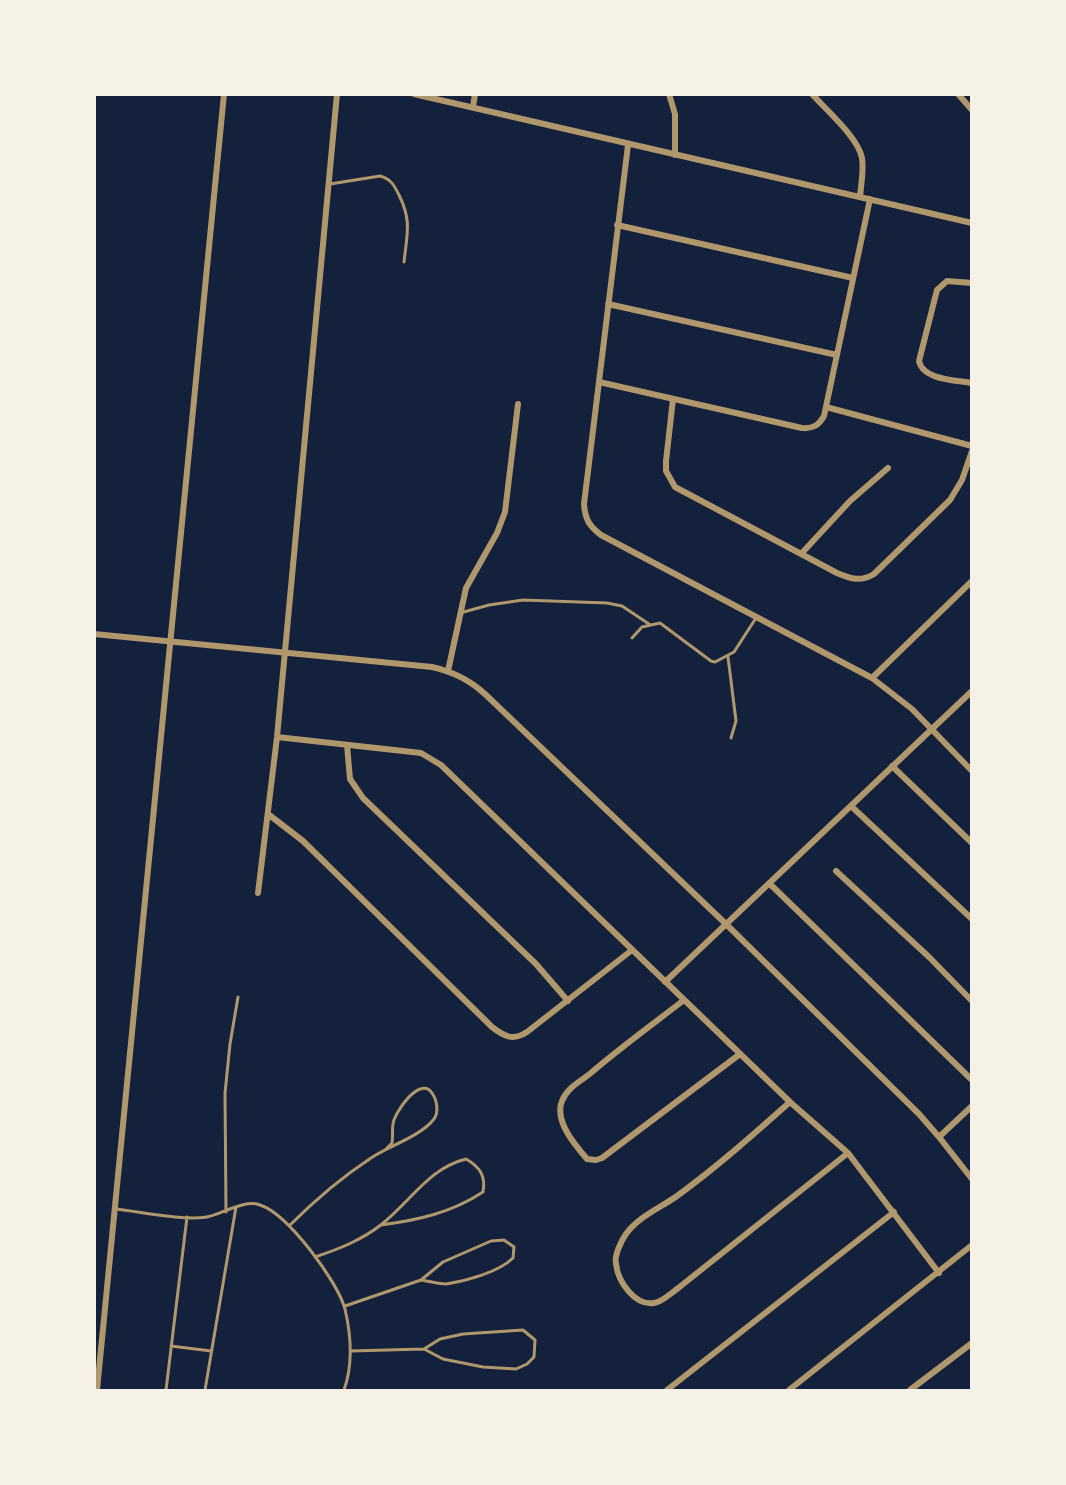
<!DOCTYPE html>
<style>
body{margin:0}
#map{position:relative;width:1066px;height:1485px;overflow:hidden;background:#14213d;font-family:Roboto,sans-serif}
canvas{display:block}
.frame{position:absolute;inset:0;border:96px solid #f6f1e7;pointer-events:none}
</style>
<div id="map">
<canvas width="1066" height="1485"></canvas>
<div class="frame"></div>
</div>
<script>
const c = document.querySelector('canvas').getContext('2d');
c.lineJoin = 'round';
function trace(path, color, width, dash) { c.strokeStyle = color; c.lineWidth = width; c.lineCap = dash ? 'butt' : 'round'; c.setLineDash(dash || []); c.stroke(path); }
trace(new Path2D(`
 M330,184L380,176C391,179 394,185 399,195C412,221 407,234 404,262
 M460,613L489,605L523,600L607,603L622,606L649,624
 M632,638L642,627L660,623L711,661L715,662L734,652L756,618
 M728,657L736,721L731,738
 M116,1209C142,1212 183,1221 207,1217C223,1214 244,1199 260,1205C288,1214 338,1282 345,1309C351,1335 353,1365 344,1390
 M226,1212L225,1093L230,1044L238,997
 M289,1226C314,1201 342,1177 371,1158C389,1146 421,1136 434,1119C439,1112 437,1100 432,1093C420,1075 394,1113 393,1124C392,1130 393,1137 392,1143L386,1149
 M315,1257C339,1249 362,1240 382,1224C411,1201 429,1168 466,1159C480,1167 486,1176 483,1192C451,1213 418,1220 381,1225
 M345,1306L421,1280L443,1262L491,1241L504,1240L514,1247L513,1258C499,1272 466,1281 446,1284C438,1284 429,1281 421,1280
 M171,1346L211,1351
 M350,1351L424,1349L440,1339L463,1334L523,1330L535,1340L534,1357L527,1364L516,1369L483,1367L443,1359L424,1349
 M166,1390L187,1217
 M205,1390L236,1207`), '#b1986c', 3);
trace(new Path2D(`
 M414,94L972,223
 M669,94L675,114V155
 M812,94C826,110 858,137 862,158C864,171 861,184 860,197
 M958,94L972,110
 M473,107L475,94
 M628,145L584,504C585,519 589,526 601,535L872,678L912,709L972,771
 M617,225L853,278
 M972,283L947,281L937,290L919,361C923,380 955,380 972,383
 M608,304L837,355
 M599,382L802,428C813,429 819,425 824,416L870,199
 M673,399L666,461V471L675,487L837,573C851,579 861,582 874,574L950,500L962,480L972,451
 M826,407L972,446
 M801,554L850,501L888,468
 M94,634L432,667C454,672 470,680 486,695L727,925L919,1114L939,1137L972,1179
 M448,671L466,588L497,533L505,512L518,404
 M872,678L972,581
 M277,737L421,753L441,765L790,1102L848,1153L939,1273
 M347,745L350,779L363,798L536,964L568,1001
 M892,766L972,843
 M851,806L972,919
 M268,814L303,841L492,1027C505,1037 513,1041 527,1032L632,950
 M836,871L929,957L972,1001
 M770,884L972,1080
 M258,893L277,737L337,94
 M665,982L972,691
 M684,1000C653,1024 621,1047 592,1072C582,1081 567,1087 562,1101C554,1121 575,1145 587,1159L596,1160L602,1158L740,1054
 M790,1102C754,1134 717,1167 677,1196C660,1208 638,1217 626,1234C621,1241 614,1256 616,1264C618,1282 635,1306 654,1303C662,1302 670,1294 677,1289L848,1153
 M939,1137L972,1106
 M97,1390L224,94
 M667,1390L894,1212
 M789,1390L972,1245
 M910,1390L972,1343`), '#b1986c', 6);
</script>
